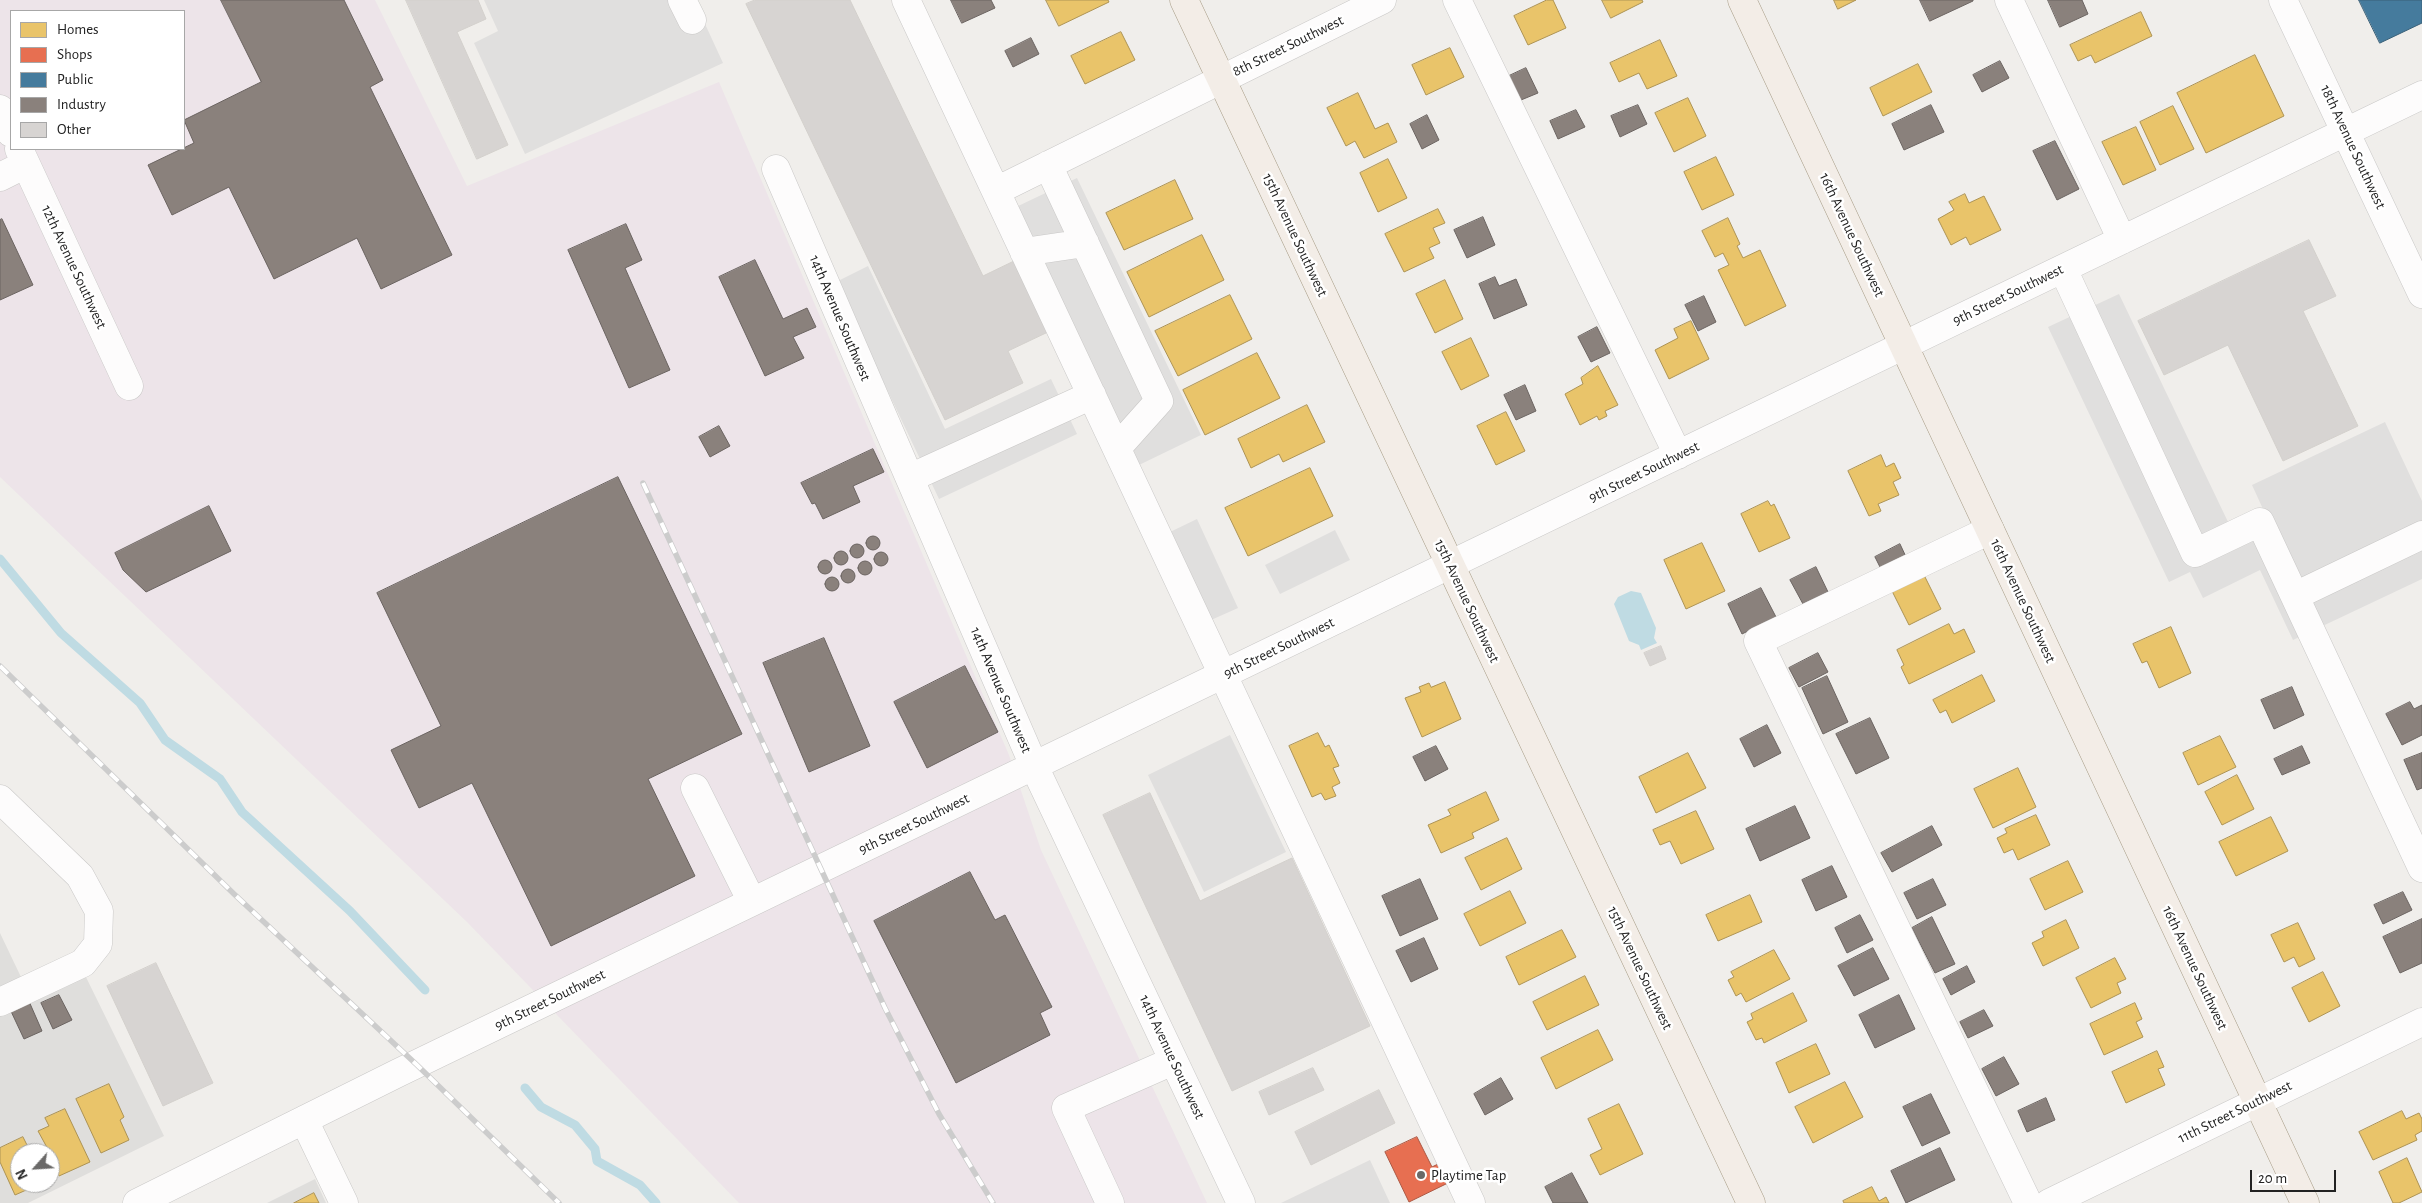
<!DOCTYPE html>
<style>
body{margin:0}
#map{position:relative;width:2422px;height:1203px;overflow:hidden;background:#f0eeeb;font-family:"Alegreya Sans",sans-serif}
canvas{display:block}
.legend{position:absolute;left:10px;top:10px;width:175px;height:140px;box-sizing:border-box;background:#fff;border:1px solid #a7a7a7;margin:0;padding:6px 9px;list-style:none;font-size:15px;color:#222}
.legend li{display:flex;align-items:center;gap:10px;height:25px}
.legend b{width:25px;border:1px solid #a7a7a7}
.north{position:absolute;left:10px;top:1143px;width:50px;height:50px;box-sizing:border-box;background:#fff;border:1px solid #a7a7a7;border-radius:50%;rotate:244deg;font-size:14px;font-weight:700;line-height:20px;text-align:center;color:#222}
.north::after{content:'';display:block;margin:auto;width:18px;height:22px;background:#6a6968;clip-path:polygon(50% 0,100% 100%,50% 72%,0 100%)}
.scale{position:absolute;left:2250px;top:1170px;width:86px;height:22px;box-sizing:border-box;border:2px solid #222;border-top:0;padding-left:6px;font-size:15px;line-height:18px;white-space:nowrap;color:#222;-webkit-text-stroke:4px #fff;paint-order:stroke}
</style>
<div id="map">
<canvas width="2422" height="1203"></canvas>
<ul class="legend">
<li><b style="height:14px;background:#e9c46a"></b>Homes</li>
<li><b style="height:14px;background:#e76f51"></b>Shops</li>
<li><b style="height:14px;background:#457b9d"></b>Public</li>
<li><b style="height:14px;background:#8a817c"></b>Industry</li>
<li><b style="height:14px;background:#d7d4d2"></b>Other</li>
</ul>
<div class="north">N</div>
<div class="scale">20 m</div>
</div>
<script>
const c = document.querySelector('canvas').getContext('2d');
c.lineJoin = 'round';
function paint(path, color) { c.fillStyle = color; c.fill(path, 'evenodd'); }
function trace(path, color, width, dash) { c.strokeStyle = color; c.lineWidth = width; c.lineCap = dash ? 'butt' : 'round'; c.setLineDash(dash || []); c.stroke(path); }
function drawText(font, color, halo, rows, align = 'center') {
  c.font = font + ' "Alegreya Sans",sans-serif'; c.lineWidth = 5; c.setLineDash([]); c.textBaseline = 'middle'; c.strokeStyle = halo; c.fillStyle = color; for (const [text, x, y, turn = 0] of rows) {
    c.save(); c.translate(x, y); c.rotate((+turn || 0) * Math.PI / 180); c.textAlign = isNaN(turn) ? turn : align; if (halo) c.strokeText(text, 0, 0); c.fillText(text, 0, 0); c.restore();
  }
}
paint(new Path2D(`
 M0,933L30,996L83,971L164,1136L28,1203H0ZM20,1153H50V1183H20Z
 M315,1179L326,1203H267Z`), '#dfdedc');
paint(new Path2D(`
 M0,0H375L467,186L719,82L1009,755L1041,850L1207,1203H739L467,922L0,477ZM11,11H184V149H11Z`), '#ede4e9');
paint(new Path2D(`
 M484,0H694L723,63L525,154L474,43L498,31Z
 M1077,178L1201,435L1139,465L1014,208Z
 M868,266L945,429L1051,379L1077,434L939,499L836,282Z
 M2119,294L2229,524L2263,509L2252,485L2385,422L2422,501V579L2293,640L2260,570L2203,598L2190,572L2169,582L2048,327Z
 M1197,519L1238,608L1211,620L1170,532Z
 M1335,530L1350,560L1280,594L1265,565Z
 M1230,735L1286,852L1204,892L1148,775Z
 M1370,1160L1390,1203H1281Z`), '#e0dfde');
paint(new Path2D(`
 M1631,591L1641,593L1656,628L1654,638L1657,643L1641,650L1639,645L1629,641L1614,604L1618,597Z`), '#bfdbe3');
const homes = new Path2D(`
 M1046,0H1108L1109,2L1059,26Z
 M1547,0H1553L1566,28L1528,45L1514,16Z
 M1602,0H1642L1643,2L1611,18Z
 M1834,0H1856L1838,9Z
 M2141,12L2152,36L2095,63L2091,55L2078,61L2070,45Z
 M1121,32L1135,60L1085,84L1071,56Z
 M1660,40L1677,76L1647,89L1639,73L1619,82L1610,63Z
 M1450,48L1464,77L1426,95L1412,65Z
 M2255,55L2284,116L2206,153L2177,93Z
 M1918,64L1932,92L1883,116L1870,88Z
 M1358,93L1375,129L1388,123L1397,142L1364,158L1355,141L1346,146L1327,108Z
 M1688,98L1706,136L1674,152L1655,113Z
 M2173,106L2194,149L2160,165L2140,122Z
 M2136,127L2156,170L2123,185L2102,142Z
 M1716,157L1734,195L1702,210L1684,172Z
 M1388,159L1407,198L1378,212L1360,173Z
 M1175,180L1193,219L1124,250L1106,213Z
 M1965,194L1969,203L1984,196L2001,230L1970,245L1966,237L1951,245L1938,219L1954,210L1949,202Z
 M1438,209L1445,223L1433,228L1440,243L1429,248L1434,258L1404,272L1385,234Z
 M1728,218L1740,244L1737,246L1743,258L1760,250L1786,306L1745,326L1718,270L1729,265L1723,253L1715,257L1702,231Z
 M1202,235L1224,280L1149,317L1127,272Z
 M1445,280L1463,319L1435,333L1416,294Z
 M1230,295L1252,339L1178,376L1155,331Z
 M1691,321L1709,359L1669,379L1655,350L1678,338L1674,329Z
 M1471,338L1489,376L1461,390L1442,352Z
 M1257,353L1280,398L1205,435L1183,390Z
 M1598,366L1618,405L1605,411L1607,416L1599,420L1597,416L1580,425L1565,394L1583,384L1581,378Z
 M1307,405L1325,442L1283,462L1279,454L1251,468L1238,439Z
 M1506,412L1525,451L1496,465L1477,426Z
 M1881,455L1886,467L1894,463L1901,478L1893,482L1899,495L1878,504L1881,511L1869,516L1848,471Z
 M1310,468L1333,516L1248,556L1225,508Z
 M1768,501L1771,506L1774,504L1790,538L1759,552L1741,514Z
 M1702,543L1725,591L1686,609L1664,560Z
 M1924,575L1941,609L1909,625L1892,591Z
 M1949,624L1954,634L1964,629L1975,652L1909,684L1901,667L1904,665L1897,650Z
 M2171,627L2191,673L2159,688L2147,661L2142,663L2133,644Z
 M1982,675L1995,701L1952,723L1946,710L1940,713L1933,700Z
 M1445,682L1461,719L1422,737L1405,698L1421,692L1419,687L1429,683L1431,687Z
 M1318,733L1325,747L1329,745L1339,766L1333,768L1340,783L1332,787L1336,796L1325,800L1321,793L1312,797L1289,746Z
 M2220,736L2236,767L2198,785L2183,753Z
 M1688,753L1706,788L1656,813L1639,777Z
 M2018,768L2036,807L1993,828L1974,789Z
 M2237,775L2254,809L2222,825L2205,792Z
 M1486,792L1499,820L1472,833L1474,838L1441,853L1428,825L1451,815L1448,810Z
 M1696,811L1714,849L1681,864L1670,841L1660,845L1653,830Z
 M2036,815L2050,845L2018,860L2013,849L2004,853L1997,838L2007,833L2005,829Z
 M2271,817L2288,851L2236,876L2219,842Z
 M1507,838L1522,869L1481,890L1465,858Z
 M2068,861L2083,892L2045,910L2030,879Z
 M1510,891L1526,923L1480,946L1464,914Z
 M1750,895L1762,922L1718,941L1706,915Z
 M2066,920L2079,948L2043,966L2032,943L2044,937L2042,932Z
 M2298,923L2315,959L2299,967L2294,957L2284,962L2271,935Z
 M1562,930L1576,957L1519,985L1506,957Z
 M1774,950L1790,979L1746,1002L1741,993L1736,996L1728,980L1734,977L1731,972Z
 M2115,958L2126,979L2117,983L2121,993L2091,1008L2076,978Z
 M2323,972L2340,1006L2309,1022L2292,988Z
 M1585,976L1599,1005L1547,1030L1533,1002Z
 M1793,993L1807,1021L1764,1043L1762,1038L1756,1040L1747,1022L1753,1019L1751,1014Z
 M2135,1003L2142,1019L2136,1022L2143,1037L2104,1055L2090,1024Z
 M1598,1030L1613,1060L1556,1089L1541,1058Z
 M1816,1044L1830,1074L1789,1093L1776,1063Z
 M2157,1051L2164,1067L2158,1069L2165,1085L2126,1103L2112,1072Z
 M1845,1082L1863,1117L1813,1143L1795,1107Z
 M109,1084L124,1117L120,1120L129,1140L101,1153L76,1099Z
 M1619,1104L1643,1154L1600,1175L1590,1155L1602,1149L1588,1119Z
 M65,1109L90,1162L59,1176L50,1153L38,1131L49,1126L45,1118Z
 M2402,1111L2406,1119L2419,1113L2422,1119V1131L2415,1135L2417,1140L2373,1160L2359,1132Z
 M23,1137L31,1153H20V1183H42L15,1195L0,1162V1148Z
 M2407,1158L2422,1192L2399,1203H2393L2379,1172Z
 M1872,1187L1879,1201L1886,1197L1889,1203H1844L1843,1201Z
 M314,1193L319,1203H294Z`);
paint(homes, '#e9c46a');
trace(homes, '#ad9354', 1);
const shops = new Path2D(`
 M1417,1137L1432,1167L1440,1163L1450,1182L1409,1202L1385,1152Z`);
paint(shops, '#e76f51');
trace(shops, '#ac5843', 1);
const public = new Path2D(`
 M2359,0H2422V23L2380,43Z`);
paint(public, '#457b9d');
trace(public, '#3a6078', 1);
const industry = new Path2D(`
 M221,0H344L383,80L370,87L452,255L381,289L357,238L274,279L229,187L172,215L148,165L194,143L184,120L261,82Z
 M951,0H991L995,8L962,23Z
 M1920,0H1973V1L1930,21Z
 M2048,0H2082L2088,14L2060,27Z
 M1031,38L1039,54L1013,67L1005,51Z
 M2000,61L2009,78L1982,92L1973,75Z
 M1526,68L1538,93L1521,100L1509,76Z
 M1638,105L1647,124L1620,137L1611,116Z
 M1931,105L1944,132L1904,150L1892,124Z
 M1576,110L1585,127L1558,139L1550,121Z
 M1427,115L1439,140L1422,149L1410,124Z
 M2055,141L2079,189L2057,200L2033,151Z
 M1483,217L1495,245L1467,258L1454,230Z
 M2,219L33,285L0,300V220Z
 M626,224L642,260L625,268L670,370L629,388L568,250Z
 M755,260L783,319L807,308L816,327L793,337L804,358L765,376L719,277Z
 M1495,277L1499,286L1516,279L1527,305L1494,319L1479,284Z
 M1704,296L1716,322L1698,331L1685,305Z
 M1597,327L1610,353L1591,362L1578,337Z
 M1525,385L1536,411L1516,420L1504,395Z
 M719,426L730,446L710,457L699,437Z
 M873,449L884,472L853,486L860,502L823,519L815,503L812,504L801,483Z
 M618,477L742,734L648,779L695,876L551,946L472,783L419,808L391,750L441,726L377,593Z
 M209,506L231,551L146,592L123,570L115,553Z
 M866 543a7 7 0 1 1 14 0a7 7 0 1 1-14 0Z
 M850 551a7 7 0 1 1 14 0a7 7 0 1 1-14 0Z
 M1900,544L1907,559L1882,571L1875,557Z
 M834 558a7 7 0 1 1 14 0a7 7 0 1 1-14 0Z
 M874 559a7 7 0 1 1 14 0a7 7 0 1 1-14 0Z
 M818 567a7 7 0 1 1 14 0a7 7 0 1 1-14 0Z
 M858 568a7 7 0 1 1 14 0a7 7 0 1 1-14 0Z
 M1816,567L1828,592L1803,604L1790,580Z
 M841 576a7 7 0 1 1 14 0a7 7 0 1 1-14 0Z
 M825 584a7 7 0 1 1 14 0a7 7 0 1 1-14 0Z
 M1761,588L1776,617L1742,634L1728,604Z
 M824,638L870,746L809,772L763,663Z
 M1818,653L1828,672L1799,687L1789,668Z
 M965,666L998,732L927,768L894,702Z
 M1827,676L1848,722L1823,734L1802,688Z
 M2292,687L2304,715L2274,729L2261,700Z
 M2410,702L2414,709L2422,705V735L2402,745L2386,714Z
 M1870,718L1889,758L1856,774L1836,734Z
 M1767,725L1781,753L1754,767L1740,739Z
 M1436,746L1448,769L1425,781L1413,757Z
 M2302,746L2310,763L2282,775L2274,759Z
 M2422,753V788L2417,790L2404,760Z
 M1795,806L1810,838L1760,861L1746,829Z
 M1932,826L1942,845L1892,872L1881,853Z
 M1832,866L1847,897L1816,911L1802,880Z
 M970,872L995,920L1005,915L1052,1007L1040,1013L1050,1035L956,1083L874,921Z
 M1420,879L1438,919L1400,936L1382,896Z
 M1933,879L1946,905L1917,919L1904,893Z
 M2403,892L2412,910L2383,924L2374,905Z
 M1860,915L1873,940L1847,953L1835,928Z
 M1932,917L1955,964L1935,973L1912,928Z
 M2422,919V963L2400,973L2383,937Z
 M1424,938L1438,969L1411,982L1396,951Z
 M1873,948L1889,979L1854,996L1838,966Z
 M1967,966L1975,982L1951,995L1943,979Z
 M59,995L72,1020L53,1029L41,1003Z
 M1899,995L1915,1029L1875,1048L1859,1015Z
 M28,999L42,1031L24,1039L9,1007Z
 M1984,1010L1993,1026L1968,1038L1960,1022Z
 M2004,1057L2019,1084L1996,1096L1982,1069Z
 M1501,1078L1513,1099L1485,1115L1474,1094Z
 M1931,1094L1950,1133L1922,1146L1903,1107Z
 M2046,1098L2055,1120L2027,1132L2018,1111Z
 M1940,1148L1955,1180L1906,1203L1891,1171Z
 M1572,1173L1588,1203H1553L1545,1187Z`);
paint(industry, '#8a817c');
trace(industry, '#6b6461', 1);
trace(new Path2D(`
 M0,559L61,633L140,703L165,740L220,779L242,812L350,911L425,990
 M525,1088L541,1107L575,1125L595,1149L597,1161L640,1185L656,1203`), '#bfdbe3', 9);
const building = new Path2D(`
 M406,0H478L486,19L457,32L508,145L477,159Z
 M755,0H850L983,276L1014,261L1048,332L1008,351L1023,383L945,420L746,4Z
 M2309,240L2336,296L2303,311L2358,426L2283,461L2228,345L2164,375L2138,321Z
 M1661,646L1666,659L1650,666L1644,653Z
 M1150,793L1200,901L1292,858L1370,1026L1232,1091L1103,815Z
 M156,963L213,1083L163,1106L107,986Z
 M1313,1068L1324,1090L1269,1115L1259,1092Z
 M1379,1090L1395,1123L1311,1165L1295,1132Z`);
paint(building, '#d7d4d2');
trace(building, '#d3d0cc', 1);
const minor = new Path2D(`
 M682,0L692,20
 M906,0L1471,1203
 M1457,0L1678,455
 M2009,0L2122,240
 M2283,0L2422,294
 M0,109L11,133
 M19,149L129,386
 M1048,165L1159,401L1117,448
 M776,169L1034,766L1241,1203
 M0,177L26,164
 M996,191L1382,0
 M1024,252L1085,243
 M2063,269L2195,553L2260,522L2422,868
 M910,478L1092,395
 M1990,530L1758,641L2028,1203
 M2295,596L2422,535
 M695,788L752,902
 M0,799L80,876L99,911L98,944L83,963L0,1002
 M304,1120L344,1203
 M137,1203L398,1073L2422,95
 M1110,1203L1066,1108L1173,1061
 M2049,1203L2422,1022`);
const major = new Path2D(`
 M1184,0L1751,1203
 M1742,0L2305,1203`);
trace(minor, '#c9c8c7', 29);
trace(major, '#a79c86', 29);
trace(minor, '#fdfcfc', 28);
trace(major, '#f3ede7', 28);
const rail = new Path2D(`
 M643,483L885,1008L939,1114L993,1203
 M0,666L234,894L417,1065L559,1203`);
trace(rail, '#ccc', 5.5);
trace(rail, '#fff', 4, [11]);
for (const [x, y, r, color] of [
 [1421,1175,5,"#6a6968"]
]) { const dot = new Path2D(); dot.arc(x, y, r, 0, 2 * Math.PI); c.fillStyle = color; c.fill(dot); trace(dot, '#fff', 2); }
drawText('15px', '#222', '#fff', [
 ["8th Street Southwest",1288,46,-26],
 ["18th Avenue Southwest",2353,147,65],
 ["15th Avenue Southwest",1295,235,65],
 ["16th Avenue Southwest",1852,235,65],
 ["12th Avenue Southwest",74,267,65],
 ["9th Street Southwest",2008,295,-26],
 ["14th Avenue Southwest",840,318,67],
 ["9th Street Southwest",1644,472,-26],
 ["15th Avenue Southwest",1467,601,65],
 ["16th Avenue Southwest",2023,601,65],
 ["9th Street Southwest",1279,648,-26],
 ["14th Avenue Southwest",1001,690,67],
 ["9th Street Southwest",914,824,-26],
 ["15th Avenue Southwest",1640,968,65],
 ["16th Avenue Southwest",2195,968,65],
 ["9th Street Southwest",550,1000,-26],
 ["14th Avenue Southwest",1172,1057,65],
 ["11th Street Southwest",2235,1112,-26]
]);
drawText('15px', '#222', '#fff', [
 ["Playtime Tap",1431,1175]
], 'left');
</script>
